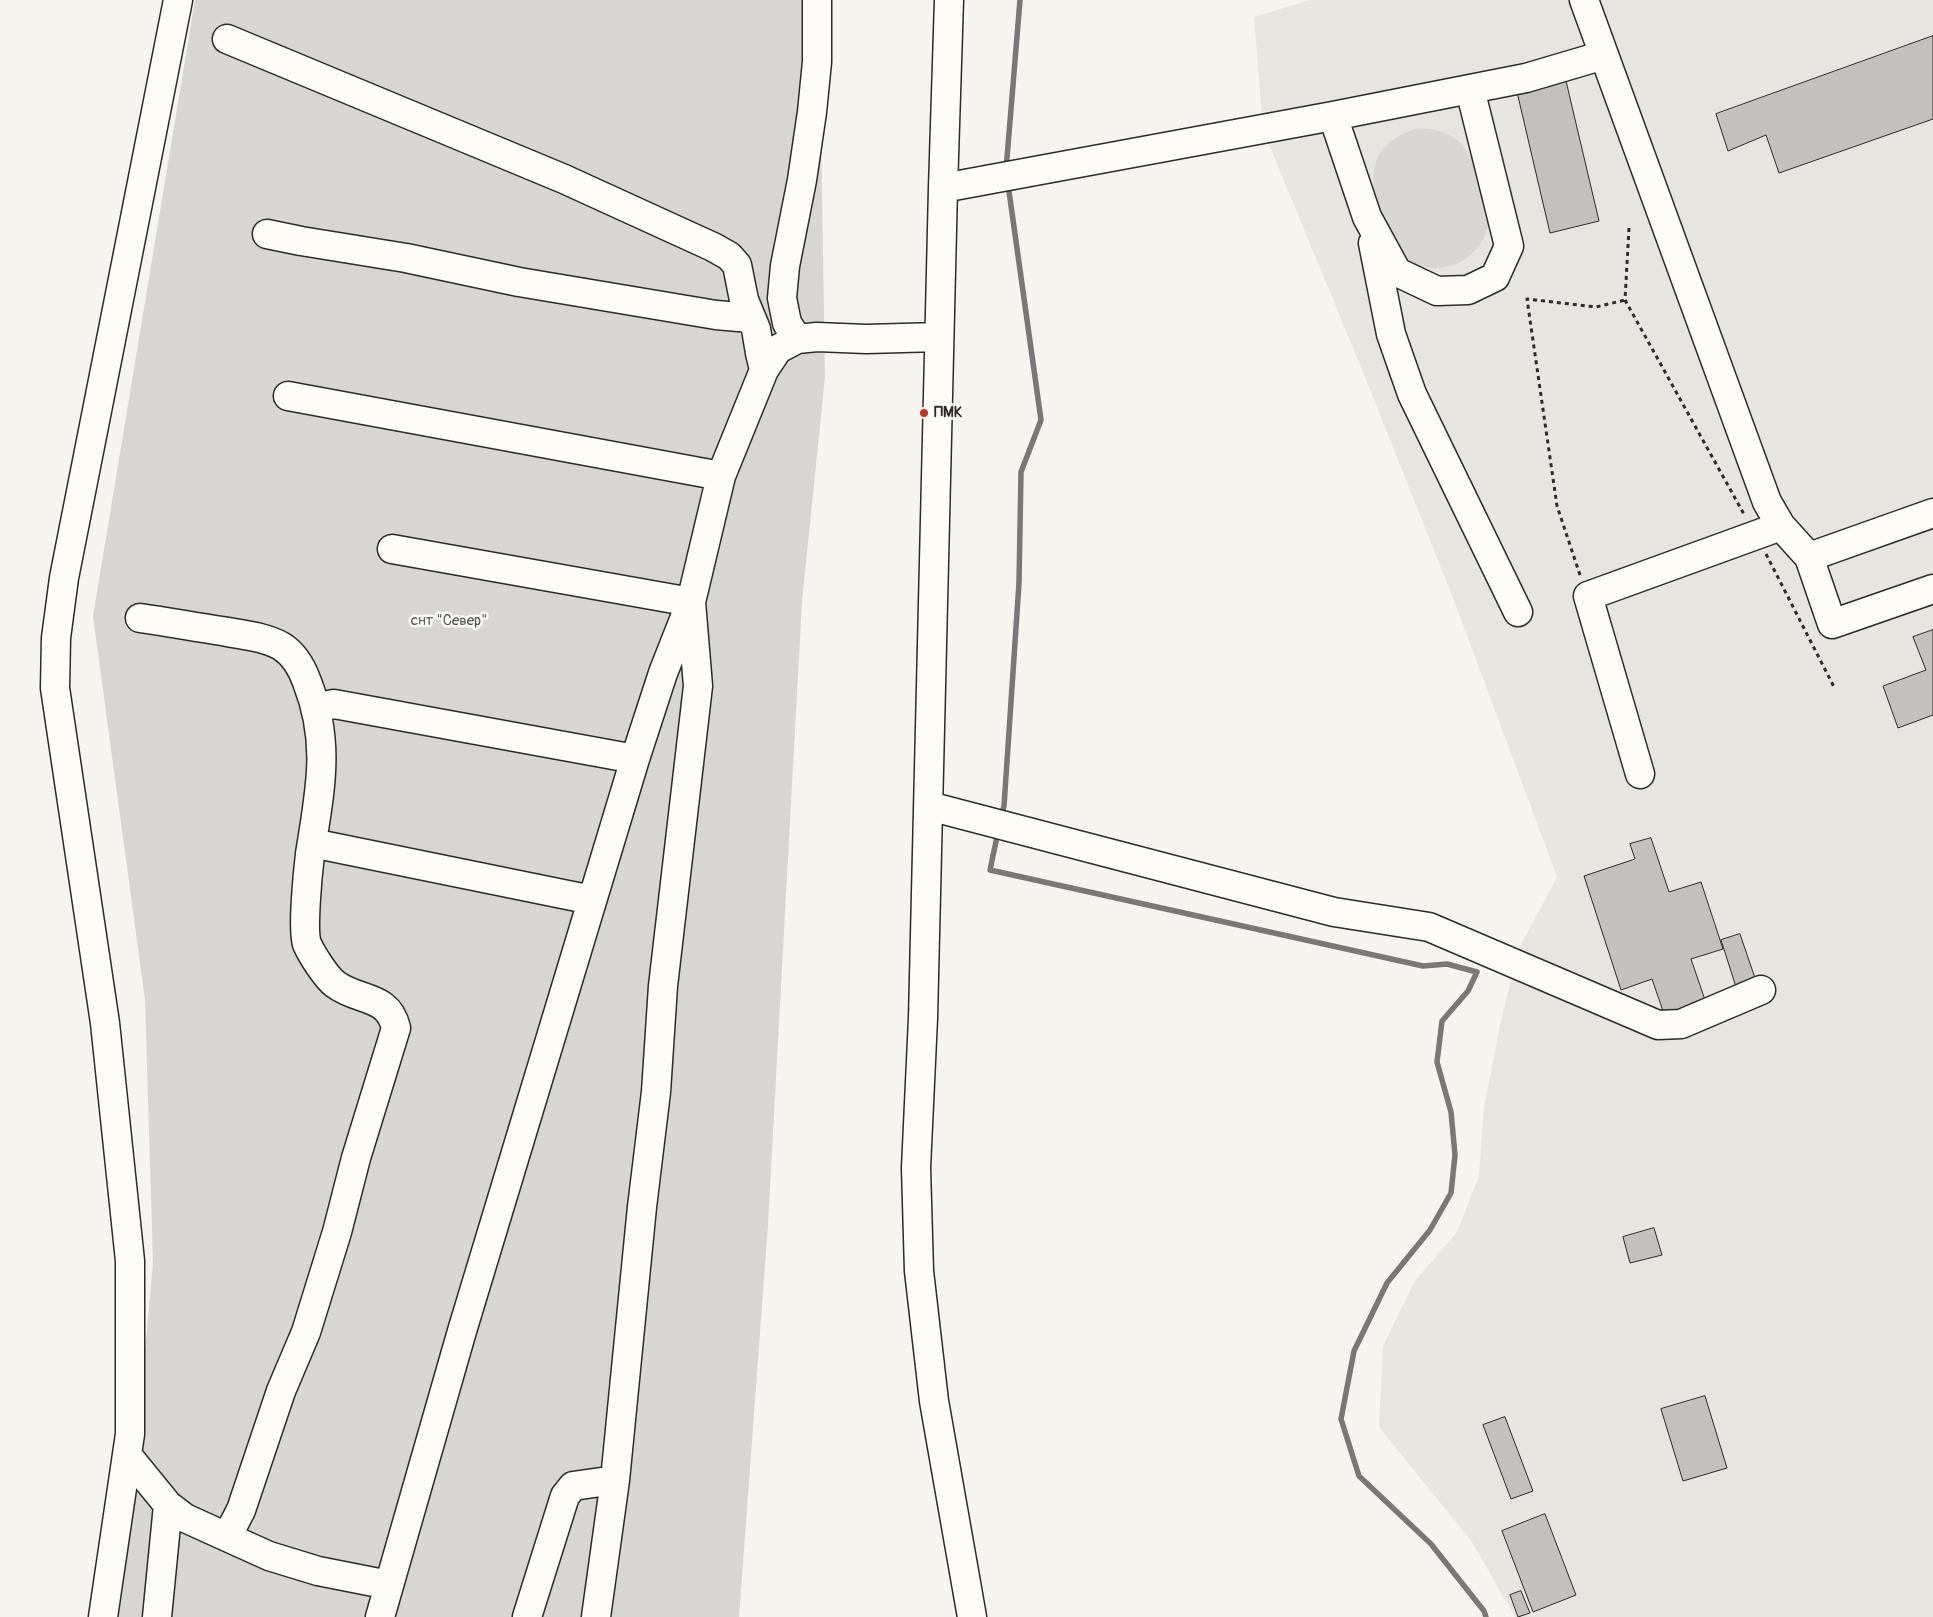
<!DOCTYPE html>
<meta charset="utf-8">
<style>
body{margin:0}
canvas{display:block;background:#f5f4ef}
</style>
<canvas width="1933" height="1617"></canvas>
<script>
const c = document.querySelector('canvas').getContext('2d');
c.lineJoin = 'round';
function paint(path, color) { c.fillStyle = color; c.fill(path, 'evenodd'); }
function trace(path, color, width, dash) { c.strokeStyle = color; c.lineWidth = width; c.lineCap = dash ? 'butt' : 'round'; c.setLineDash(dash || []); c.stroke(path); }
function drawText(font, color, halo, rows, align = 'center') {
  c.font = font + ' Pangolin,sans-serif'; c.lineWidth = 5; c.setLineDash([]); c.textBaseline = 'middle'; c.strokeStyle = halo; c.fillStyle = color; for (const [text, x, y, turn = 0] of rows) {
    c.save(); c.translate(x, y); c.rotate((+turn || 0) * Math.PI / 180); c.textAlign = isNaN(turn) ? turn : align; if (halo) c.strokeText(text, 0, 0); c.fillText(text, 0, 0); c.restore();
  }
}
paint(new Path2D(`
 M1310,0H1933V1617H1515L1472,1542L1379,1427L1383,1346L1414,1282L1457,1232L1479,1176L1484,1107L1500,1025L1518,950L1557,877L1455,603L1365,377L1263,130L1254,17Z`), '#e6e5e0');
paint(new Path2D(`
 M195,0H819L825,377L802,602L768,1224L739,1617H114L133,1484L153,1263L145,1000L93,616Z
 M1415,129C1458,127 1471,149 1481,187C1484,195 1488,204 1489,212C1491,238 1471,262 1446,267C1408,274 1390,244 1380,214C1367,173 1371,144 1415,129Z`), '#d7d6d2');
trace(new Path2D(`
 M1006,170L1020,0
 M1001,818L1004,806L1019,583L1021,472L1041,420L1008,184
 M998,832L990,870L1423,966L1447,964L1477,972L1468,991L1442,1021L1437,1062L1451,1112L1455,1155L1451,1193L1430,1230L1387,1283L1354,1351L1341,1419L1359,1476L1431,1544L1484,1611L1486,1617`), '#797877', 5.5);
const building = new Path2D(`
 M1933,36V119L1779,173L1766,135L1728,151L1716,114Z
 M1566,81L1599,221L1550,233L1517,92Z
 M1933,630V715L1898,728L1883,686L1926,670L1913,637Z
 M1651,838L1669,892L1701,882L1723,949L1691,959L1705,1000L1664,1014L1652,979L1621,990L1584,876L1635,859L1630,844Z
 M1740,934L1756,981L1736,987L1721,940Z
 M1654,1228L1662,1255L1630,1263L1623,1237Z
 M1705,1396L1727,1468L1683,1481L1661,1409Z
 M1505,1417L1533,1491L1511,1499L1483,1425Z
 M1545,1514L1576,1595L1533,1612L1502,1531Z
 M1521,1591L1530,1613L1518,1617L1510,1595Z`);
paint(building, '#c2c1be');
trace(building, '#2b2b2b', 1);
const minor = new Path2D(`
 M949,0L943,188L923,1018L916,1168L919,1271L934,1401L972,1617
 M1584,0L1767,502L1781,526L1809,557L1832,624L1933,589
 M227,39L564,179L713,247L729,256L737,265L744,300L756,329L760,353L764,370
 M1470,89L1526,78L1604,55
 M943,188L1333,116L1470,89L1509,246L1495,277L1468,290L1437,291L1397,272L1367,217L1333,116
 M267,234L301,241L406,258L519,282L716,315L750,318
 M1373,243L1391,334L1412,394L1518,612
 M797,339L787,323L782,298L785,266L802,180L812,112L817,62V0
 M288,396L721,476
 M392,549L691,602L698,686L663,986L656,1092L642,1207L615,1480L596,1617
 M1809,557L1933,513
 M140,618C168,622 195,627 222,631C242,635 263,636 281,646C294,654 302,668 307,682C331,743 320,791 310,854C308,871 302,930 307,944C312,955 326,977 335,984C359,1002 388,994 396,1028L356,1158L337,1232L306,1332L281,1391L241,1510L227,1537
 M316,708L334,704L635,759
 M1640,774L1588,596L1781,526
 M929,806L1334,912L1429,927L1658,1025L1681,1024L1761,990
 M312,843L592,900
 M128,1456L168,1505L185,1518L269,1556L318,1571L389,1585
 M103,1617L130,1434V1261L105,1023L55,688L56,638L64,578L178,0
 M157,1617L168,1505
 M380,1617L462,1331L635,759L663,673L691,602L721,476L764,370L778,349L797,339L817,337L866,339L939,337
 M527,1617L565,1496L573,1486L615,1480`);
trace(minor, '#2b2b2b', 31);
trace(new Path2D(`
 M1629,228L1625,300L1745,516
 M1766,554L1834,687
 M1580,575L1557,506L1527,299L1596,307L1625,300`), '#2b2b2b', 3, [4, 4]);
trace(minor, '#fdfcf7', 28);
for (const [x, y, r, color] of [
 [924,413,5,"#c8321e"]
]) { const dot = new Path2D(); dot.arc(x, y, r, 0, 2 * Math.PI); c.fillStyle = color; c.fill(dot); trace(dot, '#fdfcf7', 2); }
drawText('bold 15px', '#2b2b2b', '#fdfcf7', [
 ["ПМК",934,413]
], 'left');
drawText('15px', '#565655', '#fdfcf7', [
 ["снт \"Север\"",449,621]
]);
</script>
